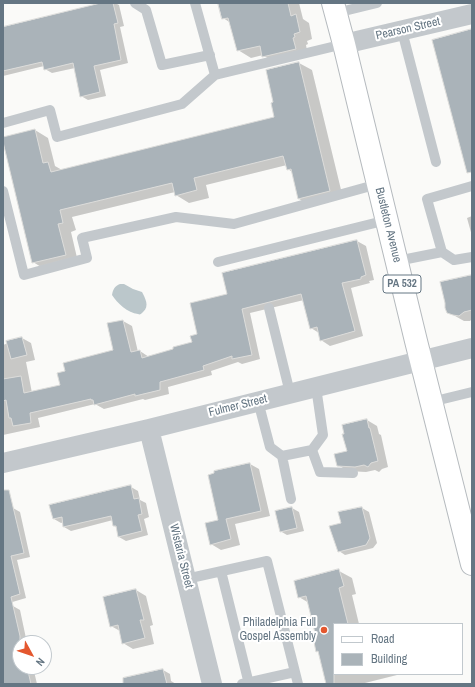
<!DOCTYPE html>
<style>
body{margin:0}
#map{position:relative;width:475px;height:687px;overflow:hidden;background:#fafaf8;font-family:"Archivo Narrow",sans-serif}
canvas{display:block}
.frame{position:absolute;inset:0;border:4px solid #657683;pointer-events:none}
.legend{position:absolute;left:333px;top:623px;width:130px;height:52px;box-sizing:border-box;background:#fff;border:1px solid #c1c8cd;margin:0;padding:5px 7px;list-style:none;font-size:12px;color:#657683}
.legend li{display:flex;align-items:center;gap:8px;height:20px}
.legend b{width:20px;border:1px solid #c1c8cd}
.north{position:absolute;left:12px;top:635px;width:40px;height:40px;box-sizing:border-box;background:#fff;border:1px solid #c1c8cd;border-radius:50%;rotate:130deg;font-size:11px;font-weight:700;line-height:16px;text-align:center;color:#657683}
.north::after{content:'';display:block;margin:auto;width:14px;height:18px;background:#e4572e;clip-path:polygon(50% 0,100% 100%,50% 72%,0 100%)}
</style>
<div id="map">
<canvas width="475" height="687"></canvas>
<div class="frame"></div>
<ul class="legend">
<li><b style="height:5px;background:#fff"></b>Road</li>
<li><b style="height:11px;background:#aab3b9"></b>Building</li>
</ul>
<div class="north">N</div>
</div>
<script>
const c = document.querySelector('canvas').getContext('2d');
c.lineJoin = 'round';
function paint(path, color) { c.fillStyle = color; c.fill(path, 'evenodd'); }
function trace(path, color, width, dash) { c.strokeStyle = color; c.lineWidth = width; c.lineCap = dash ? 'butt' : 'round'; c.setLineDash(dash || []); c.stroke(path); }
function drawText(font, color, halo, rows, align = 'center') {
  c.font = font + ' "Archivo Narrow",sans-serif'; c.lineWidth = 4; c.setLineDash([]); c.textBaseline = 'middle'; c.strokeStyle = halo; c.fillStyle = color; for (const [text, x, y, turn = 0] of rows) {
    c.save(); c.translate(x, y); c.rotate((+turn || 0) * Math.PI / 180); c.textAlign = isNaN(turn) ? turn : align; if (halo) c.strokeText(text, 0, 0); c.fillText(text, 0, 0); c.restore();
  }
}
paint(new Path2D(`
 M120,284H124L133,289L142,292C145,298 150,306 143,312C141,314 140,315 138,314C128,313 117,303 112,295C113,289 115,286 120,284Z`), '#bbc7cb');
paint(new Path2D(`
 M106,3H115L119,5L124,26L120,27L128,63L100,70L106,96L88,100L81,96L75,68L52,73L45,69L44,66L3,76V28Z
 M219,3H299L303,19L309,23L312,39L307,41L308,44L306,45L308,56L276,64L263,55L251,58L238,50L231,23L223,18Z
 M299,63L312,70L343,198L312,206L299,199L292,172L288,169L287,165L206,185L209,198L189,203L176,195L175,192L72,217L76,230L71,232L78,262L46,270L33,262L35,130L48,138L55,166L62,170L275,118L274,103Z
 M472,216V236L467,218Z
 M357,241L366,246L374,280L369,281L370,283L351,288L363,336L330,346L321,340L319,333L311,328L304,300L250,313L260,359L242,364L238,362L211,371L212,375L168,387L169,394L145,400L143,399L104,409L95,404L38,418L40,427L3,435V345L22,338L31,343L35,360L26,362L32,393L61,385L114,351L108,324L123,321L132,326L138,352L140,351L149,357L193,342L228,294L223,274Z
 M472,277V319L470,321H464L448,312Z
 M367,420L377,426L379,434L381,435L388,467L382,469L379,472L375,470L366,472L348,471L338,465Z
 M250,464L259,469L270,516L235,524L240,545L221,550L211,544Z
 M131,487L138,491L140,500L146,503L149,517L144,519L148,535L126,541L119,537L117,527L114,526L113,520L71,531L64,527V522L61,523L54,519Z
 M13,508L20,512L30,557L17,560L26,598L9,603L3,599V510Z
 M292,508L299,512L304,531L287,535L280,531L276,511Z
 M362,508L369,512L377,543L373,548L345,555L339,551L342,524Z
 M339,571L352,578L356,594L352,595L359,624H334V674H401L361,684H327L320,653L317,651V638L309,603L299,597Z
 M136,590L146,596L153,625L150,626L154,644L133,649L123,643L120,631L111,626Z
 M13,606L20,610L27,643H20V667H33L37,684H3V608Z
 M163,670L170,674L171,681L176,684H130Z`), '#0003');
const building = new Path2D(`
 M101,3H113L118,23L114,24L121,60L94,66L100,92L80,97L73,63L44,70L42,62L3,71V27Z
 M218,3H288L291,16L296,14L300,32L294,34L295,37L293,38L296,49L262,57L260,46L237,51L228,18L222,19Z
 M472,29V172L467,173L432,40Z
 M299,62L330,191L298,199L291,169L287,170L283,156L194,178L197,190L175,196L172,183L60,210L63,223L58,224L66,255L32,263L3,142V137L35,129L43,163L48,162L51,172L274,117L271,103L273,102L266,70Z
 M357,240L366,275L361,277V279L342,283L355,331L320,341L317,327L310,329L301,294L242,309L252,355L232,359V356L203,366L204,370L160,382V390L135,396V394L94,405L93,400H91V399L30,413L31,423L13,426L11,418H9L6,400L3,401V379L21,376L24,393L60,385L57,373L65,371L63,363L113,350L107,323L123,320L131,352L140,350L142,358L173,349V347L192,342L190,336L197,334L190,303L227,294L222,273Z
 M472,275V310L464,312L459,316L453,315L447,313L445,308V303L440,282Z
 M22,337L27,355L11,359L6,341Z
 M367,419L369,428H370L378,461L371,463L368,467L364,465L355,467L337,466L334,454L347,451L342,434H344L342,425Z
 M250,463L261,511L226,519L231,539L210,545L205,523L218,520L208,475L214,473V471Z
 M131,485L134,499L139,498L142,514L138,515L142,531L118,537L116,526H113L111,516L63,527L62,517L53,519L49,505Z
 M3,490H9L24,553L11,556L20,594L11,597L20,636V667H27L31,684H3Z
 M292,507L297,528L280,532L275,511Z
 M362,507L370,538L366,545L338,552L329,526L341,523L338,512Z
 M339,569L344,586L339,588L348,624H334V684H326L318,651L316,652L313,637H316L306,596L298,598L294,581Z
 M136,589L144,620H140L145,638L122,644L118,625L110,627L103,597Z
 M163,669L167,684H123V678Z`);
paint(building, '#aab3b9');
trace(building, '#dcdcda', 1);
const primary = new Path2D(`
 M333,3L344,44L416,341L472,564`);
trace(primary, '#b5babe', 24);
trace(new Path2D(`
 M135,3L146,10L162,65L210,55
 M336,13L377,3
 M402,31L436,162
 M215,75L344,44
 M3,123L50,110L57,137L182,104L215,75L195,3
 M3,191L24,275L87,258L82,238L176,217L234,224L378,184
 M442,252L427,199L472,186
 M397,261L442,252L454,260L472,257
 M218,262L387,220
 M269,308L290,393
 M258,401L270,447L282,456L312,450L323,435L316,387
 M431,402L472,392
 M312,450L320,472L353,473
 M282,456L291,499
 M221,571L249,684
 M186,579L267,561L295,672L242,684
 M295,672L298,684`), '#c3c8cc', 10);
trace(new Path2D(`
 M344,44L472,14
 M149,429L212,684
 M3,463L149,429L472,348`), '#c3c8cc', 20);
trace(primary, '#fff', 22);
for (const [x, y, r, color] of [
 [324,630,4,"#e4572e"]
]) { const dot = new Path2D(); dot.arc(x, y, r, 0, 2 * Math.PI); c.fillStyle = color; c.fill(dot); trace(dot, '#fff', 1.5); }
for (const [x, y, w] of [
 [402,284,38]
]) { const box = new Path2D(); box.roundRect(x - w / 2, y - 9, w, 18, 3); c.fillStyle = '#fff'; c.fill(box); trace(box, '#657683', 1); }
drawText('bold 11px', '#657683', null, [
 ["PA 532",402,284]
]);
drawText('12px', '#657683', '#fff', [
 ["Pearson Street",408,29,-13],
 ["Bustleton Avenue",388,225,76],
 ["Fulmer Street",238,406,-14],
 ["Wistaria Street",181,556,76]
]);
drawText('12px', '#657683', '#fff', [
 ["Philadelphia Full",316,623],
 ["Gospel Assembly",316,637]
], 'right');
</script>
